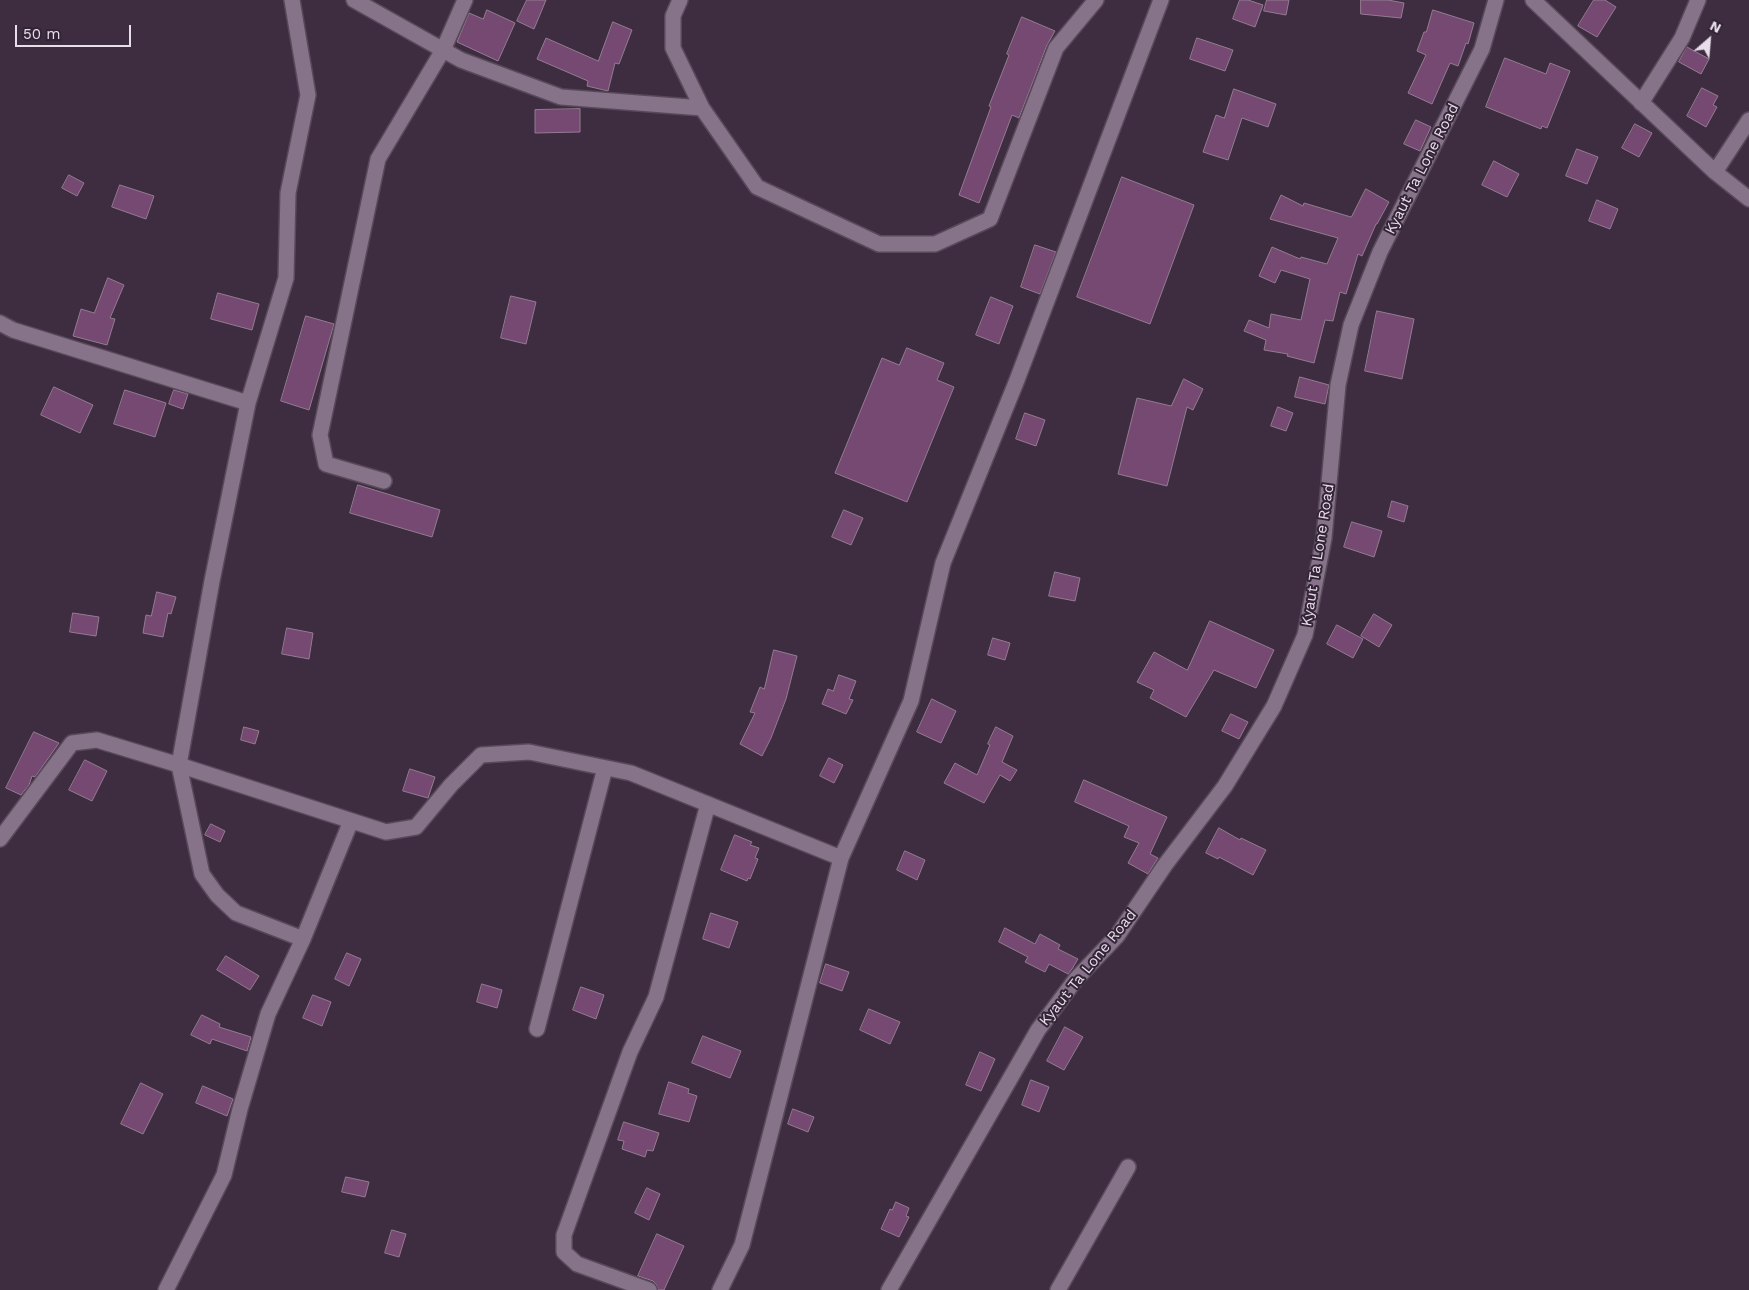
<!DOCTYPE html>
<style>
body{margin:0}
#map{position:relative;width:1749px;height:1290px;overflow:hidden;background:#3e2d41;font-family:"Work Sans",sans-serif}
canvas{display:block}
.north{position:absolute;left:1684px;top:15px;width:50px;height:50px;-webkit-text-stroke:4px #342437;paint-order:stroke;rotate:27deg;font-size:14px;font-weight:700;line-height:20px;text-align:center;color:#e8dde9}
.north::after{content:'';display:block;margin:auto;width:18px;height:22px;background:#e8dde9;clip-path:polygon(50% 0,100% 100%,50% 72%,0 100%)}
.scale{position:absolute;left:15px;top:25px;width:116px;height:22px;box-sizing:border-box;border:2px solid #e8dde9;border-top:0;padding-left:6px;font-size:15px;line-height:18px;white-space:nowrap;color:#e8dde9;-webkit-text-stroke:4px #342437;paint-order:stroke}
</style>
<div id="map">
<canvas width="1749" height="1290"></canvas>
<div class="north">N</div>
<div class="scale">50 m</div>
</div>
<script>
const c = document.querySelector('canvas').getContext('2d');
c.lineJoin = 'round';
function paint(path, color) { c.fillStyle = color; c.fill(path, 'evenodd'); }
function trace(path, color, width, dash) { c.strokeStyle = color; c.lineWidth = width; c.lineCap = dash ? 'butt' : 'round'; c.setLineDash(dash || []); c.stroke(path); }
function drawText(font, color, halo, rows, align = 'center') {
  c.font = font + ' "Work Sans",sans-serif'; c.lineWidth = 4; c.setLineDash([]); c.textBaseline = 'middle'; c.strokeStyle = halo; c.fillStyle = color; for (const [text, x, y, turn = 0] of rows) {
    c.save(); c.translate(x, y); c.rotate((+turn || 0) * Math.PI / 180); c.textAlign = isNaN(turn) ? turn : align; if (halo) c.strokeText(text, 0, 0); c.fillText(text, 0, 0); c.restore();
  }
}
const building = new Path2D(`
 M527,0H546L534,29L517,21Z
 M1240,0H1248L1263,5L1255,27L1233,19Z
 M1267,0H1289L1286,15L1264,11Z
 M1361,0H1388L1404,3L1401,18L1361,14Z
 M1594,0H1605L1616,7L1597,37L1578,26Z
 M487,10L515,23L498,61L457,42L469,13L483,19Z
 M1433,10L1474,23L1468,44L1466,43L1458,66L1450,63L1432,104L1408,93L1426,55L1417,51L1424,32H1426Z
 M1022,17L1055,31L1047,45L1019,118L1012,115L979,203L959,195L991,107L989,106L1009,55L1007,54Z
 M613,22L632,30L619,64L615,63L608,91L587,86L588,81L537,59L546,38L598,61Z
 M1197,38L1233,50L1225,71L1190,59Z
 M1687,47L1709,59L1701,74L1679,62Z
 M1505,58L1546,74L1550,63L1570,71L1547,128L1542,126L1541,129L1486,107Z
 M1702,88L1718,96L1713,105L1717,107L1706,127L1687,116Z
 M1234,89L1276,104L1268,127L1242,118L1228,160L1203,152L1216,115L1224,118Z
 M580,109V132L535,133V110Z
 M1416,120L1431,127L1420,151L1404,144Z
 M1635,124L1652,133L1639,157L1622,148Z
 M1577,149L1598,157L1587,184L1566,176Z
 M1494,161L1519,174L1507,197L1482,185Z
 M69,175L84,183L77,196L62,188Z
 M1122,177L1194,205L1150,324L1077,297Z
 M120,185L154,196L146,219L112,207Z
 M1366,189L1389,202L1377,224H1376L1362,256L1358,254L1346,294L1340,292L1333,321L1325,320L1314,363L1287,356L1288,354L1264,350L1266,340L1244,331L1249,320L1269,328L1271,314L1301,320L1310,279L1281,270L1275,283L1259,276L1272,247L1300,259L1301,257L1327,264L1338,238L1270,219L1281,195L1303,206L1304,203L1351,217Z
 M1597,200L1618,209L1610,229L1589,221Z
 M1035,245L1056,252L1040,294L1021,287Z
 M108,278L124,285L110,318L115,319L107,345L73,336L81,309L94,313Z
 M218,293L259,304L252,330L211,319Z
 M511,296L536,302L526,344L501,338Z
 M991,297L1013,306L999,344L976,335Z
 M1377,311L1414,319L1402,379L1365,371Z
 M306,316L334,324L309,410L281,401Z
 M907,348L944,363L937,380L954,387L907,502L835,473L882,358L899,365Z
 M1300,377L1329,385L1325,404L1295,397Z
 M1184,379L1203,389L1193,410L1187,407L1167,486L1118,474L1137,398L1171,406Z
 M54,387L93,405L80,433L41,415Z
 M125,390L166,403L155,437L114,424Z
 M174,390L188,394L183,409L169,404Z
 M1278,407L1293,413L1286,431L1271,426Z
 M1025,413L1045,420L1036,446L1016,439Z
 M358,485L440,510L432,537L350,513Z
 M1392,501L1408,506L1404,522L1388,517Z
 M844,510L863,518L851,545L832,537Z
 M1352,522L1382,531L1374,557L1344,547Z
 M1055,572L1080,578L1075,601L1049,596Z
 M157,592L176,597L171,614L168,613L163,637L143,633L146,615L151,616Z
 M73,613L99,617L96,636L70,632Z
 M1374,614L1392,625L1379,647L1361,636Z
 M1210,621L1274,650L1256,688L1214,670L1186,717L1150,698L1154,690L1137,682L1154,652L1187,670Z
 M1337,625L1363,639L1353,658L1327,644Z
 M287,628L313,633L309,659L282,654Z
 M993,638L1010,643L1005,660L988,655Z
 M774,650L797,656L786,699L771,738L762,756L740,744L755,713L750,712L760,687L764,689Z
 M839,675L856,681L849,699L853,700L846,714L822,704L828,689L833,691Z
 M932,699L956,711L941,743L917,732Z
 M1231,714L1248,722L1239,739L1222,731Z
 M244,727L259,731L255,744L241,740Z
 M996,727L1013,736L1002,762L1017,770L1010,781L1000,775L984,803L944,783L955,763L977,775L990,745L988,744Z
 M34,732L59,743L35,777L32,776L29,785L21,795L6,788Z
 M829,758L843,765L834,783L820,776Z
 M85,760L107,771L92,801L69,790Z
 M410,769L435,777L428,798L403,791Z
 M1084,780L1167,817L1150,854L1158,858L1148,874L1128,863L1139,843L1124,837L1129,826L1075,802Z
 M211,824L225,831L220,842L205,835Z
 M1219,828L1240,840L1241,838L1266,850L1253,875L1219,857L1218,859L1206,853Z
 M735,835L752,842L750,845L759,848L755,858L758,859L750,879L748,878L747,881L721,870Z
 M905,851L925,860L917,880L897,870Z
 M711,913L738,922L729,948L703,939Z
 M1005,928L1035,944L1040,934L1060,945L1058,949L1078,959L1072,969L1068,974L1049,964L1045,972L1025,962L1028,957L999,942Z
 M347,953L361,959L349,986L335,979Z
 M226,956L259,976L250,990L217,970Z
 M826,964L849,972L842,991L820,983Z
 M482,984L502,990L497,1008L477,1002Z
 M581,987L604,995L596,1019L573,1010Z
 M313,995L331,1002L322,1026L303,1018Z
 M869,1009L900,1022L890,1044L860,1030Z
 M202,1015L220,1024L219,1027L251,1037L247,1051L212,1039L210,1044L191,1035Z
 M1065,1027L1083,1037L1064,1070L1047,1061Z
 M703,1036L741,1051L730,1078L692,1063Z
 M980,1052L995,1059L981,1091L966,1085Z
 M1031,1080L1049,1087L1039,1112L1022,1105Z
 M669,1082L689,1089L688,1093L697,1096L689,1122L659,1114Z
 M141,1083L163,1094L143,1134L121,1124Z
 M203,1086L233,1099L227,1116L196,1103Z
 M793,1109L814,1117L808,1132L788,1124Z
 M624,1122L659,1133L653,1151L647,1150L645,1157L622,1149L624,1141L618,1140Z
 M346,1177L369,1182L365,1197L342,1192Z
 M647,1188L660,1194L649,1220L635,1213Z
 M896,1202L909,1208L906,1216L909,1217L899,1237L881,1229L890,1209L892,1210Z
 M392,1230L406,1234L399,1257L385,1253Z
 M657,1234L684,1246L664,1290H658L656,1284L653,1281L638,1276Z`);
paint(building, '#754972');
trace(building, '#937c90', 1);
const street = new Path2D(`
 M292,0L308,95L288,193L286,278L248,403L212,581L179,765L202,874L217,895L236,913L303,939
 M354,0L461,60L561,97L702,108
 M680,0L673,16V48L702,108L757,187L879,244H935L990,219L1056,48L1096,0
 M1533,0L1715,172L1749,199
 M1641,103L1682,38L1698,0
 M1715,172L1749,120
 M0,323L13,330L248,403
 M384,481L326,464L320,435L378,159L443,50L465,0
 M0,839L72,743L97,740L179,765L386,832L416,827L451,785L481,755L529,752L631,773L841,858
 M537,1029L605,768
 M166,1290L224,1175L240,1109L268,1014L303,939L351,821
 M649,1290L577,1264L564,1252V1235L630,1052L656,997L708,804
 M720,1290L742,1245L841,858L911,701L943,563L1017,380L1161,0
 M1058,1290L1128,1167`);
const secondary = new Path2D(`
 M889,1290L1038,1030L1076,979L1117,936L1165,865L1225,786L1274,706L1305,635L1324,538L1338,385L1351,325L1380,252L1482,49L1496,0`);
trace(street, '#58495a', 18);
trace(secondary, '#58495a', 18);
trace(street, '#867289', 15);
trace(secondary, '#867289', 15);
drawText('15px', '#e8dde9', '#342437', [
 ["Kyaut Ta Lone Road",1422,169,-63],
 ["Kyaut Ta Lone Road",1318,555,-81],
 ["Kyaut Ta Lone Road",1088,968,-51]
]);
</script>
